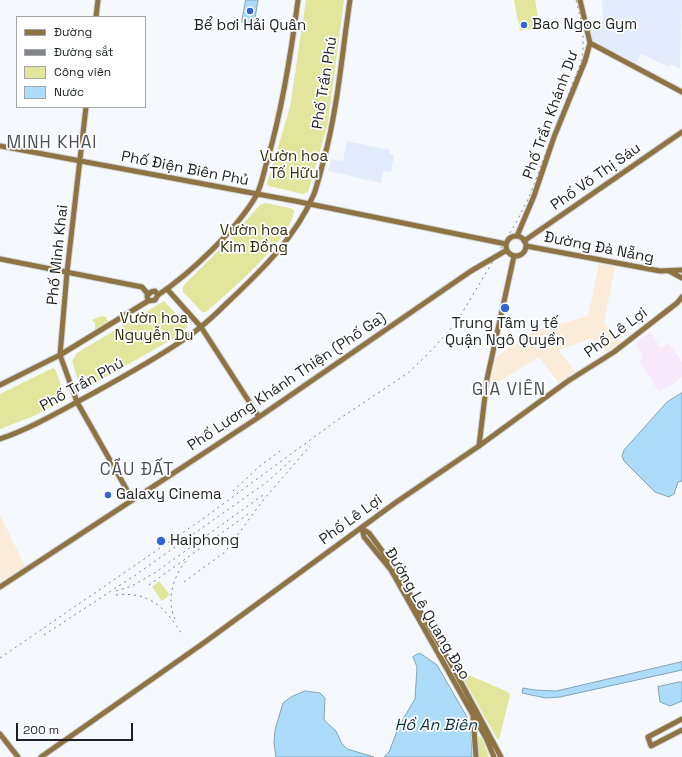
<!DOCTYPE html>
<meta charset="utf-8">
<style>
body{margin:0}
#map{position:relative;width:682px;height:757px;overflow:hidden;background:#f5f9fe;font-family:"Space Grotesk",sans-serif}
canvas{display:block}
.legend{position:absolute;left:16px;top:16px;width:130px;height:92px;box-sizing:border-box;background:#fff;border:1px solid #a5a5a7;margin:0;padding:5px 7px;list-style:none;font-size:12px;color:#1d1f22}
.legend li{display:flex;align-items:center;gap:8px;height:20px}
.legend b{width:20px;border:1px solid #a5a5a7}
.scale{position:absolute;left:16px;top:723px;width:117px;height:18px;box-sizing:border-box;border:2px solid #1d1f22;border-top:0;padding-left:5px;font-size:12px;line-height:14px;white-space:nowrap;color:#1d1f22;-webkit-text-stroke:3px #fff;paint-order:stroke}
</style>
<div id="map">
<canvas width="682" height="757"></canvas>
<ul class="legend">
<li><b style="height:5px;background:#8e7343"></b>Đường</li>
<li><b style="height:5px;background:#818488"></b>Đường sắt</li>
<li><b style="height:11px;background:#e1e69c"></b>Công viên</li>
<li><b style="height:11px;background:#acdcf9"></b>Nước</li>
</ul>
<div class="scale">200 m</div>
</div>
<script>
const c = document.querySelector('canvas').getContext('2d');
c.lineJoin = 'round';
function paint(path, color) { c.fillStyle = color; c.fill(path, 'evenodd'); }
function trace(path, color, width, dash) { c.strokeStyle = color; c.lineWidth = width; c.lineCap = dash ? 'butt' : 'round'; c.setLineDash(dash || []); c.stroke(path); }
function drawText(font, color, halo, rows, align = 'center') {
  c.font = font + ' "Space Grotesk",sans-serif'; c.lineWidth = 3.5; c.setLineDash([]); c.textBaseline = 'middle'; c.strokeStyle = halo; c.fillStyle = color; for (const [text, x, y, turn = 0] of rows) {
    c.save(); c.translate(x, y); c.rotate((+turn || 0) * Math.PI / 180); c.textAlign = isNaN(turn) ? turn : align; if (halo) c.strokeText(text, 0, 0); c.fillText(text, 0, 0); c.restore();
  }
}
paint(new Path2D(`
 M599,264L615,267L604,322L620,343L606,352L593,338L558,350L575,371L559,383L539,357L490,387L496,357L534,331L588,316Z
 M0,515L25,566L0,582Z`), '#faecd9');
paint(new Path2D(`
 M602,0H682L680,69L671,64L669,67L641,54L636,63L591,40V22L603,21Z
 M347,141L390,150L389,154L394,155L391,172L383,171L381,183L328,171L331,159L343,161Z`), '#e3ecfd');
paint(new Path2D(`
 M650,332L661,348L668,343L682,362V376L675,383L659,392L639,361L643,358L635,342Z`), '#f8e8fb');
paint(new Path2D(`
 M306,0H344L328,123L309,189L308,192L303,194L269,186L267,184L290,107Z
 M514,0H535L540,27L520,31Z
 M265,203L290,208L294,210C293,238 227,294 206,312H202L183,292V286L226,243L260,205Z
 M164,301L187,325L185,332L115,372L81,390L72,361L77,353Z
 M101,316L106,317L108,322L95,330V323L92,320Z
 M53,368L55,369L65,396L64,400L36,415L0,429V394Z
 M159,581L170,595L162,601L152,587Z
 M462,672L508,692L510,695L499,739H497L461,674Z
 M478,736L482,738L489,757H478L476,739Z`), '#e1e69c');
const water = new Path2D(`
 M246,0H258L254,24L242,22Z
 M682,393V481L678,482L674,494L669,497L655,492L624,461L622,456L624,450L667,402Z
 M420,653L437,665L467,717L471,730L472,757H384L389,752L399,726L415,699L417,667L413,657Z
 M682,662V670L560,697L546,698L522,693L523,688L535,690L556,691Z
 M679,682H682V701L670,706L660,702L658,687Z
 M305,691L320,693L325,698L324,720L336,731L342,744L347,749L374,757H276L274,743L275,730L283,703L291,697Z`);
paint(water, '#acdcf9');
trace(water, '#81a3b8', 1);
const secondary = new Path2D(`
 M96,17L98,0
 M590,43L682,92
 M86,107L67,272L60,355L77,402L132,499
 M0,146L295,201L506,244
 M517,236L534,196L554,137L585,61L590,43L580,0
 M506 246a10 10 0 1 1 20 0a10 10 0 1 1-20 0Z
 M524,241L682,132
 M526,246L660,271L682,270
 M0,259L142,287L148,294
 M669,271L682,278
 M167,289L201,327L259,417
 M148,301L155,300L158,295C191,273 236,230 256,196C262,185 264,170 268,158C283,106 291,54 298,0
 M148,301L147,296L151,292L155,291L158,295
 M0,385L60,355L148,301
 M0,439C32,428 60,411 90,395C123,377 156,359 186,338C201,328 215,315 228,302C261,271 296,237 314,194C318,183 321,170 324,159C338,107 342,53 350,0
 M479,446L487,379L514,256
 M361,528L369,533L394,567L450,662L501,757
 M362,529L364,537L391,570L486,738L494,757
 M0,587L259,417L471,271L507,250
 M473,717L476,757
 M682,719L648,737L651,746L682,730
 M0,734L18,757
 M41,757L205,642L395,503L479,446L568,381L614,352L677,303L682,297`);
trace(secondary, '#d2d6db', 7);
trace(secondary, '#8e7343', 5);
trace(new Path2D(`
 M233,491L261,465L283,449
 M184,582L225,552L264,499L310,446
 M149,585L248,514
 M116,591L132,586L156,572L263,495
 M116,595C150,591 165,608 182,634
 M175,619C166,601 173,575 187,560
 M44,635L134,576L267,482L291,460
 M0,658L204,518L336,421L408,373L427,355L456,323L517,221L529,197L581,62L583,51V29L576,0`), '#818488', 1, [2, 4]);
for (const [x, y, r, color] of [
 [250,11,4,"#3065d3"],
 [524,25,4,"#3065d3"],
 [505,308,5,"#3065d3"],
 [108,495,4,"#3065d3"],
 [161,541,5,"#3065d3"]
]) { const dot = new Path2D(); dot.arc(x, y, r, 0, 2 * Math.PI); c.fillStyle = color; c.fill(dot); trace(dot, '#fff', 1.5); }
drawText('15px', '#1d1f22', '#fff', [
 ["Bao Ngoc Gym",532,25],
 ["Bể bơi Hải Quân",250,26,"center"],
 ["Trung Tâm y tế",505,324,"center"],
 ["Quận Ngô Quyền",505,341,"center"],
 ["Galaxy Cinema",116,495],
 ["Haiphong",170,541]
], 'left');
drawText('15px', '#1d1f22', '#fff', [
 ["Phố Trần Phú",325,83,-81],
 ["Phố Trần Khánh Dư",551,115,-70],
 ["Phố Điện Biên Phủ",185,169,11],
 ["Phố Võ Thị Sáu",596,177,-35],
 ["Đường Đà Nẵng",599,248,11],
 ["Phố Minh Khai",58,255,-84],
 ["Phố Lê Lợi",616,333,-36],
 ["Phố Lương Khánh Thiện (Phố Ga)",287,382,-34],
 ["Phố Trần Phú",82,385,-29],
 ["Phố Lê Lợi",351,520,-36],
 ["Đường Lê Quang Đạo",427,614,59]
]);
drawText('15px', '#2e2f0a', '#fff', [
 ["Vườn hoa",294,157],
 ["Tố Hữu",294,174],
 ["Vườn hoa",254,231],
 ["Kim Đồng",254,248],
 ["Vườn hoa",154,319],
 ["Nguyễn Du",154,336]
]);
drawText('italic 16px', '#083043', '#fff', [
 ["Hồ An Biên",436,726]
]);
c.letterSpacing = '1px';
drawText('17px', '#4c5158', '#fff', [
 ["MINH KHAI",52,143],
 ["GIA VIÊN",509,390],
 ["CẦU ĐẤT",137,470]
]);
c.letterSpacing = '0px';
</script>
